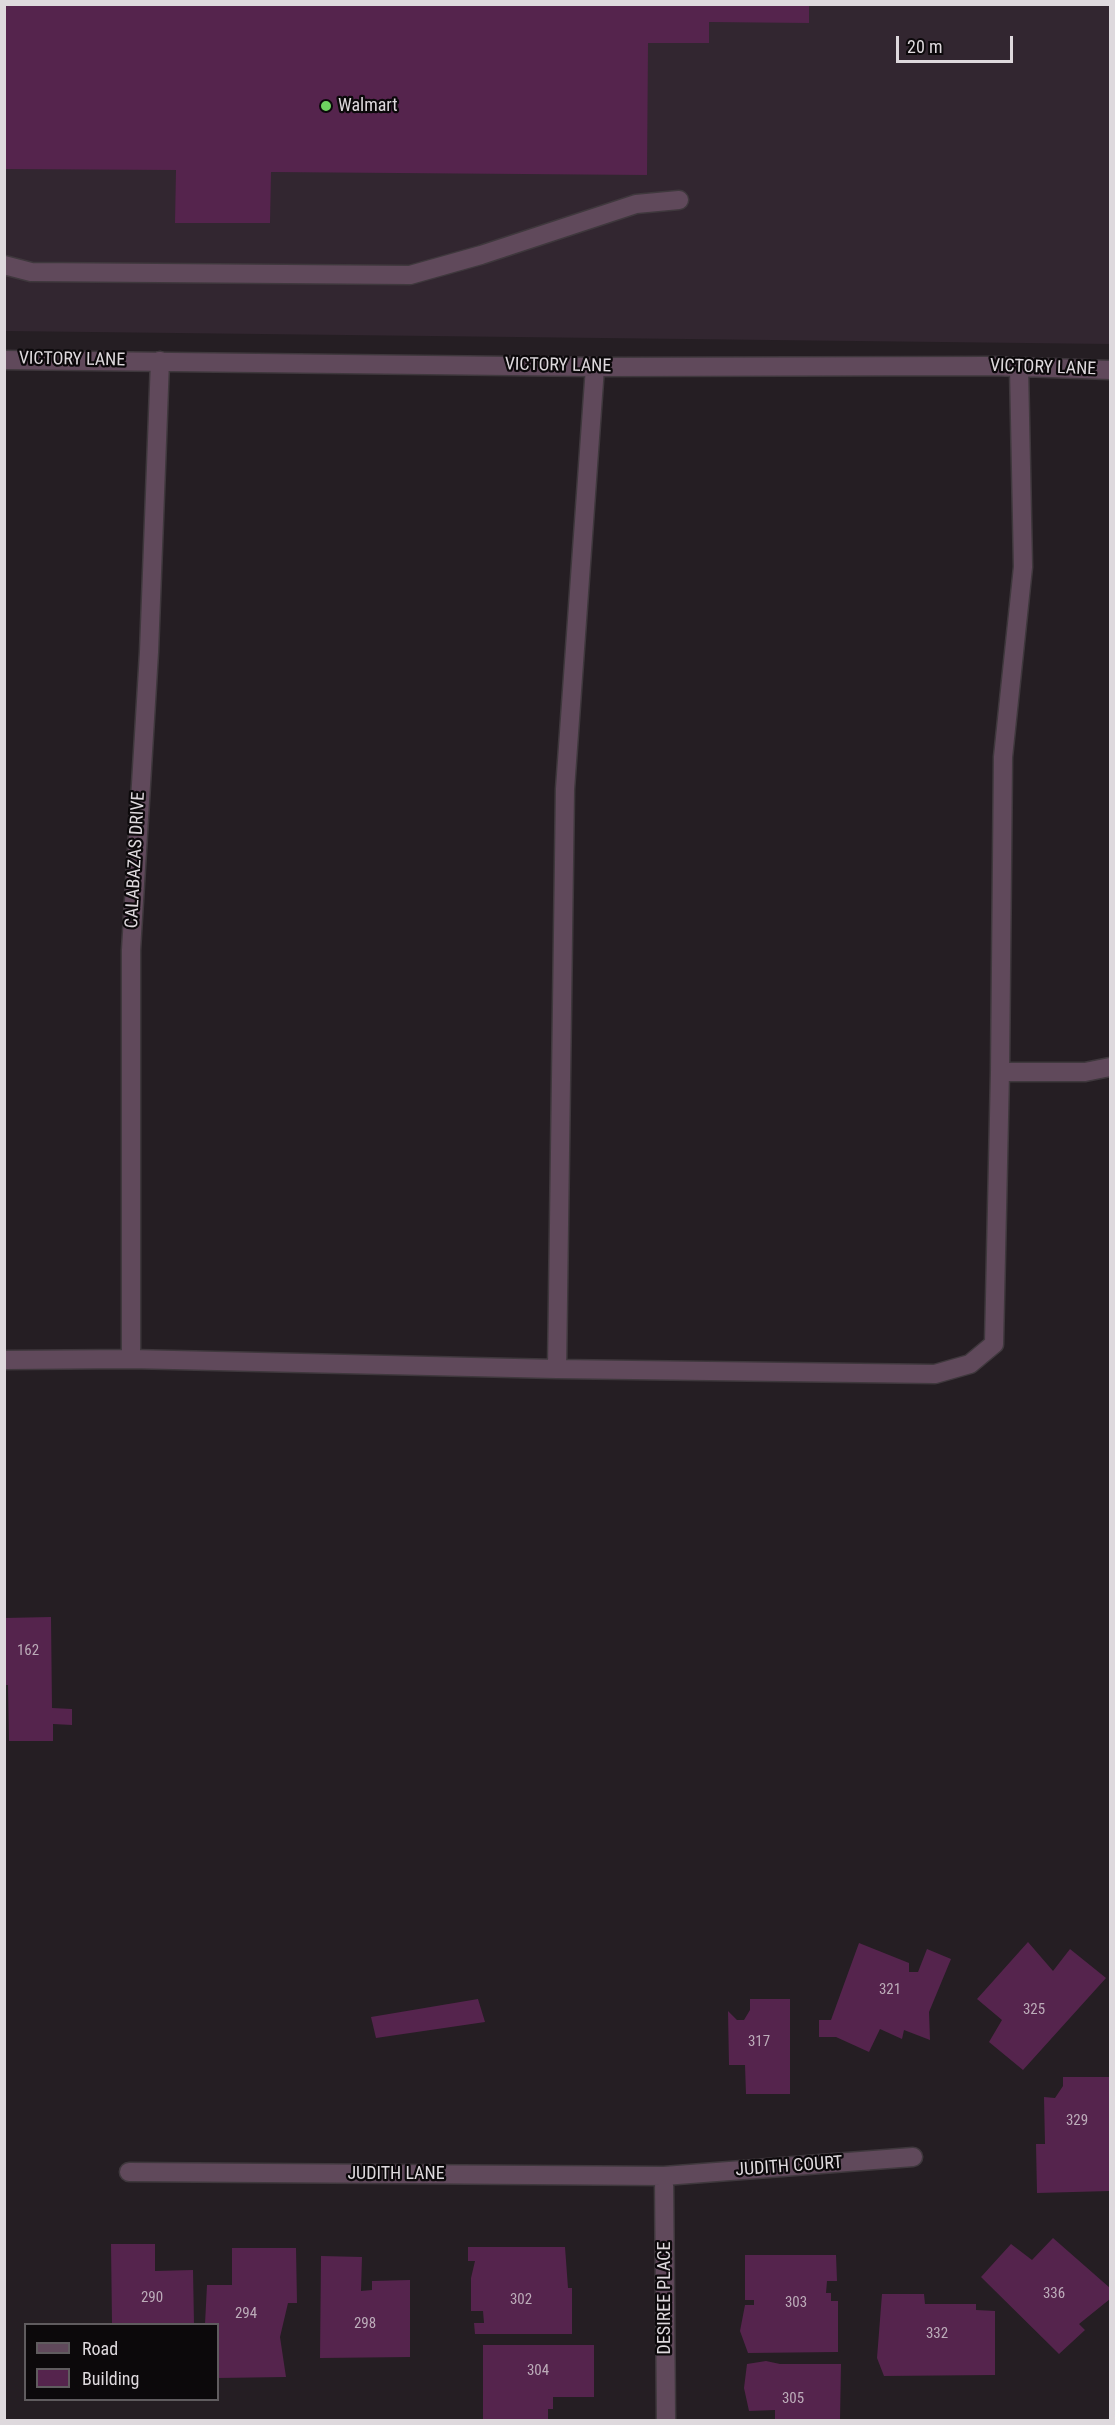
<!DOCTYPE html>
<style>
body{margin:0}
#map{position:relative;width:1115px;height:2425px;overflow:hidden;background:#251e23;font-family:"Roboto Condensed",sans-serif}
canvas{display:block}
.frame{position:absolute;inset:0;border:6px solid #ded9dd;pointer-events:none}
.legend{position:absolute;left:24px;top:2323px;width:195px;height:78px;box-sizing:border-box;background:#0c090b;border:2px solid #605c5f;margin:0;padding:8px 10px;list-style:none;font-size:18px;color:#ded9dd}
.legend li{display:flex;align-items:center;gap:12px;height:30px}
.legend b{width:30px;border:2px solid #605c5f}
.scale{position:absolute;left:896px;top:36px;width:117px;height:27px;box-sizing:border-box;border:3px solid #ded9dd;border-top:0;padding-left:8px;font-size:18px;line-height:21px;white-space:nowrap;color:#ded9dd;-webkit-text-stroke:4px #0c090b;paint-order:stroke}
</style>
<div id="map">
<canvas width="1115" height="2425"></canvas>
<div class="frame"></div>
<ul class="legend">
<li><b style="height:8px;background:#60495b"></b>Road</li>
<li><b style="height:16px;background:#55244d"></b>Building</li>
</ul>
<div class="scale">20 m</div>
</div>
<script>
const c = document.querySelector('canvas').getContext('2d');
c.lineJoin = 'round';
function paint(path, color) { c.fillStyle = color; c.fill(path, 'evenodd'); }
function trace(path, color, width, dash) { c.strokeStyle = color; c.lineWidth = width; c.lineCap = dash ? 'butt' : 'round'; c.setLineDash(dash || []); c.stroke(path); }
function drawText(font, color, halo, rows, align = 'center') {
  c.font = font + ' "Roboto Condensed",sans-serif'; c.lineWidth = 4.5; c.setLineDash([]); c.textBaseline = 'middle'; c.strokeStyle = halo; c.fillStyle = color; for (const [text, x, y, turn = 0] of rows) {
    c.save(); c.translate(x, y); c.rotate((+turn || 0) * Math.PI / 180); c.textAlign = isNaN(turn) ? turn : align; if (halo) c.strokeText(text, 0, 0); c.fillText(text, 0, 0); c.restore();
  }
}
paint(new Path2D(`
 M5,5H1110V344L5,331Z`), '#322630');
paint(new Path2D(`
 M4,4H809V23L709,22V43H648L647,175L271,172L270,223H175L176,170L4,169Z
 M51,1617L52,1708L72,1709V1725L53,1724V1741H9L8,1685H4V1618Z
 M1028,1942L1053,1971L1070,1949L1106,1978L1023,2070L989,2042L1002,2020L977,1999Z
 M859,1943L909,1963V1972H918L927,1949L951,1959L929,2012L930,2040L904,2030L902,2039L880,2029L869,2052L836,2037H819V2020H831Z
 M478,1999L485,2022L376,2038L371,2017Z
 M750,1999H790V2094H746L745,2065H729L728,2011L737,2020H744L750,2010Z
 M1063,2077H1110V2191L1037,2193L1036,2144H1045L1044,2097L1055,2098L1063,2086Z
 M1053,2238L1110,2288V2299L1079,2324L1085,2330L1059,2354L981,2277L1011,2244L1032,2260Z
 M111,2244H155V2271L193,2270L194,2324H112Z
 M468,2247H565L568,2288H572V2334H475L474,2323H484L483,2311H471V2278L475,2261H468Z
 M232,2248H296L297,2303H288L280,2337L286,2377L218,2378V2324H205L207,2285H232Z
 M745,2255H836L837,2281H827L826,2293H831V2301H838V2352L748,2353L740,2331L745,2305H754V2300H745Z
 M321,2256L362,2257L361,2291L372,2290V2281L410,2280V2357L320,2358Z
 M882,2294H924L925,2304H976V2310L995,2311V2375L884,2376L877,2358Z
 M483,2345H594V2397H553V2409H548V2420H483Z
 M766,2361L780,2364H841L840,2420H775V2410L749,2411L744,2388L747,2364Z`), '#55244d');
const minor = new Path2D(`
 M4,265L31,272L410,275L481,255L636,204L679,200
 M4,360L595,367L991,366L1110,370
 M1000,1072L1003,757L1023,567L1019,368
 M131,1359V950L149,652L160,361
 M4,1360L131,1359L557,1369L935,1374L970,1364L994,1344L1000,1072H1085L1110,1067
 M557,1369L565,789L595,367
 M129,2172L664,2176L913,2157
 M664,2176L666,2420`);
trace(minor, '#3f383d', 21);
trace(minor, '#60495b', 18);
for (const [x, y, r, color] of [
 [326,106,6,"#6ed360"]
]) { const dot = new Path2D(); dot.arc(x, y, r, 0, 2 * Math.PI); c.fillStyle = color; c.fill(dot); trace(dot, '#0c090b', 2); }
drawText('15px', '#bcacb9', null, [
 ["162",28,1651],
 ["321",890,1990],
 ["325",1034,2010],
 ["317",759,2042],
 ["329",1077,2121],
 ["336",1054,2294],
 ["290",152,2298],
 ["302",521,2300],
 ["303",796,2303],
 ["294",246,2314],
 ["298",365,2324],
 ["332",937,2334],
 ["304",538,2371],
 ["305",793,2399]
]);
drawText('18px', '#ded9dd', '#0c090b', [
 ["Walmart",338,106]
], 'left');
drawText('18px', '#ded9dd', '#0c090b', [
 ["VICTORY LANE",72,360,1],
 ["VICTORY LANE",558,366,1],
 ["VICTORY LANE",1043,368,2],
 ["CALABAZAS DRIVE",136,860,-87],
 ["JUDITH COURT",789,2167,-4],
 ["JUDITH LANE",396,2174],
 ["DESIREE PLACE",665,2298,-90]
]);
</script>
